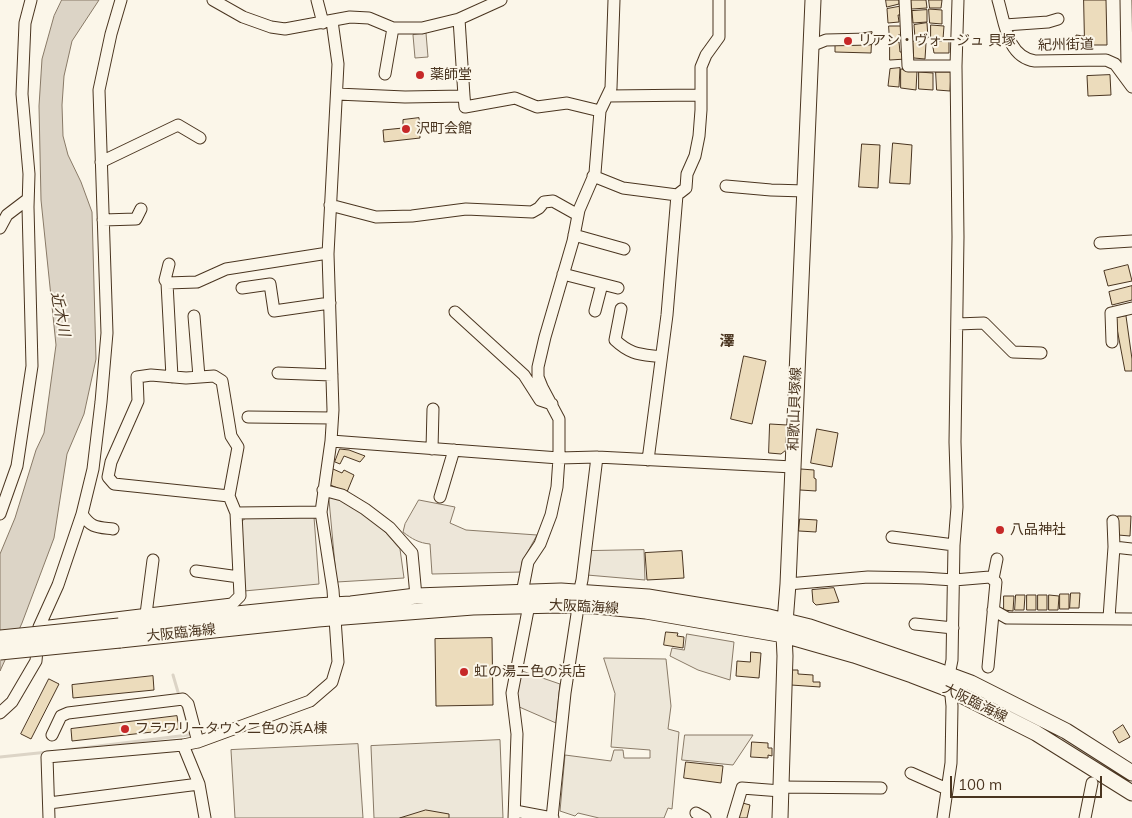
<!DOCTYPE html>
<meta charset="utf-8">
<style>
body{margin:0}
#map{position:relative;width:1132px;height:818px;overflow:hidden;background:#fbf6e9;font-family:Mulish,sans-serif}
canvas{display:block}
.scale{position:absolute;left:950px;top:776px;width:152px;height:22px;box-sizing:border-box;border:2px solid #4a3520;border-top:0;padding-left:6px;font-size:15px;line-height:18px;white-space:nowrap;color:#4a3520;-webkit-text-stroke:4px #fbf6e9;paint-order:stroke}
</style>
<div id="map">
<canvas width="1132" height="818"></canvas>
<div class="scale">100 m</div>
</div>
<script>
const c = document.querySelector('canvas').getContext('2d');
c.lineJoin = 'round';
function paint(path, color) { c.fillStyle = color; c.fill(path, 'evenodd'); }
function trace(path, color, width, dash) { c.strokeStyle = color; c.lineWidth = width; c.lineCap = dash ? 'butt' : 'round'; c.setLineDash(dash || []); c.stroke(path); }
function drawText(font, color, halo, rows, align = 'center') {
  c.font = font + ' Mulish,"Noto Sans JP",sans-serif'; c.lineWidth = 4; c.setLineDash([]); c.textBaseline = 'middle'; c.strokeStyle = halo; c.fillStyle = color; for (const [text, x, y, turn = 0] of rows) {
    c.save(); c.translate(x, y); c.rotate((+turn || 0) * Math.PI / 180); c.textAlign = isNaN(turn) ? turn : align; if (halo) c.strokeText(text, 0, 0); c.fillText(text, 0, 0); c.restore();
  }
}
const green = new Path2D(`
 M426,33L428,57L415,58L413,35Z
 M419,500L455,507L450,523L466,530L537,535L522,562V572L432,574L430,544C419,543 412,539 403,532L405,524Z
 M522,671L560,684L556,723L517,706V694Z`);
paint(green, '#ede6d9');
trace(green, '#887966', 1);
const parking = new Path2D(`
 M329,496L346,502L379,525L400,549L404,578L337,582Z
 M251,515L314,517L319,584L244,591L241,522Z
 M644,550L645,580L587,575L589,551Z
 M687,634L734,642L730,680L698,670L670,656L672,648L684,650Z
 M604,658L666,659L671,706L668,729L679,732L672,809L668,808L664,818H599L578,813L575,816L560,811L565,755L611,761L614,750H623L624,758H650V750L611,747L615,694Z
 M685,735H753L733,765L682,760Z
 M500,740L503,818H374L371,746Z
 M358,744L363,818H235L231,750Z`);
paint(parking, '#ede7d9');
trace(parking, '#887966', 1);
const water = new Path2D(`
 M62,0H99L72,41L64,76L62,105L63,136L68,155L81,182L92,212L96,359L84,414L67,454L54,538L22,623L0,671V554L15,518L36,450L44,433L56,345L41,200L39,106L42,59L54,16Z`);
paint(water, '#dcd4c6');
trace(water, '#887966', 1);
trace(new Path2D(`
 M173,675L178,692
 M66,750L188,735L190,732L183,707
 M0,757L48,752`), '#dcd4c6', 3);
const building = new Path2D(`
 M886,0H899V4L887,7Z
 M911,0H926L927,8L912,9Z
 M929,0H942L941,8H930Z
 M1084,0H1106L1107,45H1076V35L1084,36Z
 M903,6L904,15H898L899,22L888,23L887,9Z
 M929,9L942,10V24L930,23Z
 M927,10V22L913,23L912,11Z
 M927,23L928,38H915L914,25Z
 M931,25L944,26L943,39H931Z
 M889,26H901L902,35H898V41H890Z
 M872,32L871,53L835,52V41L842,36Z
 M913,41L926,43L925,59L914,58Z
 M949,41V53H934L932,42Z
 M890,42H899L900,52H905L906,59L890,60Z
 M900,68L899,87L888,86L890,69Z
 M901,69L917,71L916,90L901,88Z
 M919,72L933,73V90L919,89Z
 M936,72H951L950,91L937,90Z
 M1110,75L1111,95L1088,96L1087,76Z
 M419,118L420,138L384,142L383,130L403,128V120Z
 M893,143L912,145L910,184L890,183Z
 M862,144L880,145L878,188L859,187Z
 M1128,265L1132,281L1108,286L1104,271Z
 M1132,286V300L1112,305L1109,292Z
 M1126,316L1132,359V371H1125L1115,318Z
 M744,356L766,361L752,424L731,419Z
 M770,424L787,425L786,450L781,454L769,453Z
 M817,429L838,433L832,467L811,463Z
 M340,449L349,450L365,456L360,462L344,456L340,464L335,462Z
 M333,469L342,473L344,470L354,475L347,492L328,484Z
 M801,469L814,470V478L816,479V491L800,490Z
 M1118,516H1131L1130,536L1118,535Z
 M800,519L817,520L816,532L799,531Z
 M682,551L684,578L647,580L645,553Z
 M834,588L839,602L816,605L813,602L812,590Z
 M1071,593H1080L1079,608H1070Z
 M1060,594H1069V609H1060Z
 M1016,595H1025L1024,610H1015Z
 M1027,595H1036V610H1027Z
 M1038,595H1047V610H1038Z
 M1049,595L1059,596L1058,610H1049Z
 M1004,596H1014L1013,611L1004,610Z
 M666,632L678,633L677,636L684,637L683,648L664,645Z
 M492,638L493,705L436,706L435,639Z
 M751,652L761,653L759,678L736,676L737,661L750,662Z
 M792,670H798V674L813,675V682H820V687L791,685Z
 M153,676L154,690L73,698L72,685Z
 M49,679L59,684L31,739L21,734Z
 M177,716L179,729L72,741L71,729Z
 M1123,725L1130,737L1119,743L1113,732Z
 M752,742L768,743V748H772V756L768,755V758L751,757Z
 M686,762L723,766L721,783L684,778Z
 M739,802L750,805L747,818H735Z
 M426,810L449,814V818H400Z`);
paint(building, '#ecdcbc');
trace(building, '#4a3520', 1);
const minor = new Path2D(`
 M213,0L243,17L271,27L285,29L350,17L369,18L393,28H422L459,19L501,0
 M317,0L323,23
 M905,0L908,66H956
 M998,0C1005,23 1007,57 1035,61L1106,60L1115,64L1132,87
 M1126,0L1127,67L1129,81
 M459,19L464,96
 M1005,25L1048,22L1058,19
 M811,46L826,40L869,39
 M385,74L393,28
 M337,94L405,97L464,96L465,107L515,98L537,107L567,103L600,111
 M608,96L700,95
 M101,162L178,125L200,138
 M593,176L623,188L677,195L667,315L648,460
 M726,186L771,190L805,191
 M677,195L686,188L687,174L695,156L699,136L701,110V67L706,55L719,37V0
 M330,205L376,217L412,216L466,209L532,212L539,208L544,202L553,201L578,215
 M103,220L136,219L141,209
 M0,228L7,215L28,199
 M574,235L624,249
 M1100,243L1132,241
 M169,264L165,280L167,283L197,282L226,269L328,253
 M563,274L618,288
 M167,283L172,377
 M242,288L270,284L274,311L330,303
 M621,309L615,340C631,355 640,354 661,357
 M595,311L602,284
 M455,312L524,375L540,400L552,404
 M194,316L199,377
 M957,324L984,323L1013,352L1041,353
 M1112,342L1111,313L1132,308
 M278,373L332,375
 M248,417L332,418
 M331,441L559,458L597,457L793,467
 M432,449L433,409
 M323,490L342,495L365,509L390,528L412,553L416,596
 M440,497L454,450
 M236,513L321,512
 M0,514L17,466L32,366L28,207L29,174L22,94L25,23L31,0
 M82,514C91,528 97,527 113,529
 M1113,521L1114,547L1132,549
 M892,537L954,545
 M196,571L239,577
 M993,579L997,559
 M788,584L868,577L923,578L954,580L990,577L996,582L988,667
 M522,593L528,562L540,544L551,515L557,487L559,458V419L542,387L538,377V367L545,337L573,241L579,210L595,173L600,111L611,88L614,0
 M993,610L1007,618L1132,619
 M146,614L153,560
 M1109,618L1114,547
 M915,624L953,628
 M41,627L232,604L240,596L236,513L229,496L114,484L108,477L111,462L138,401L137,377L151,375L186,378L214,376L222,381L231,436L238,447L229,496
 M0,713L12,702L36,661L39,627L58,585L82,514L93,469L101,402L107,333L99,90L111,34L121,0
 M52,735L61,716L68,713L183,699L188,704L198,742
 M183,745L199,784L205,818
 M911,773L947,789
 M781,787L881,788
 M49,803L199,784
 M515,811L552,818
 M696,813L705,818
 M49,818L47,757L183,745L198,742L310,701L332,682L338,662L333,590L321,512L331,441L333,410L328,254L338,64L332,21
 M514,818L517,734L512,693L529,605
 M553,818H552L565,693L577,614L576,606L582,580L597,457
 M733,818L742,788L781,791
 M943,818L951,763L952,706L949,675L952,660L954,545L957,507L955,442L958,237L956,66L958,0
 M1085,818L1092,783`);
const major = new Path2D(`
 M119,626L315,606L351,604L416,596L561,591L648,597L769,617L810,627L933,669L971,683L1066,731L1132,773
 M120,640L318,619L473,607L559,605L596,606L646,611L784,635L854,655L912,675L951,690L1036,733L1132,793
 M780,818L785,656L784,635L788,584L813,0`);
trace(minor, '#4a3520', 13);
trace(major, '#4a3520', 17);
trace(minor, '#fbf6e9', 11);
trace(major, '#fbf6e9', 15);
const majorBridge = new Path2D(`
 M0,638L119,626
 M0,652L120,640`);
trace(majorBridge, '#4a3520', 17, []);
trace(majorBridge, '#fbf6e9', 15);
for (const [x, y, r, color] of [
 [848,41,5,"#c62828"],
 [420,75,5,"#c62828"],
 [406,129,5,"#c62828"],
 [1000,530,5,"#c62828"],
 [464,672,5,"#c62828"],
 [125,729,5,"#c62828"]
]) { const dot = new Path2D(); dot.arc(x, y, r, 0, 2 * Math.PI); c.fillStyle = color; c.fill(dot); trace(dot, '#fbf6e9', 2); }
drawText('14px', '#4a3520', '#fbf6e9', [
 ["リアン・ヴォージュ 貝塚",858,41],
 ["薬師堂",430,75],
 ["沢町会館",416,129],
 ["八品神社",1010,530],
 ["虹の湯二色の浜店",474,672],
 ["フラワリータウン二色の浜A棟",135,729]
], 'left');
drawText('14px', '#4a3520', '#fbf6e9', [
 ["紀州街道",1066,45,-1],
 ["和歌山貝塚線",795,409,-88],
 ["大阪臨海線",584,607,3],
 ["大阪臨海線",181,633,-6],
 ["大阪臨海線",975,703,26]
]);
drawText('italic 15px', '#4a3520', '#fbf6e9', [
 ["近木川",60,314,79]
]);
drawText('bold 15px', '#4a3520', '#fbf6e9', [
 ["澤",727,341]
]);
</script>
